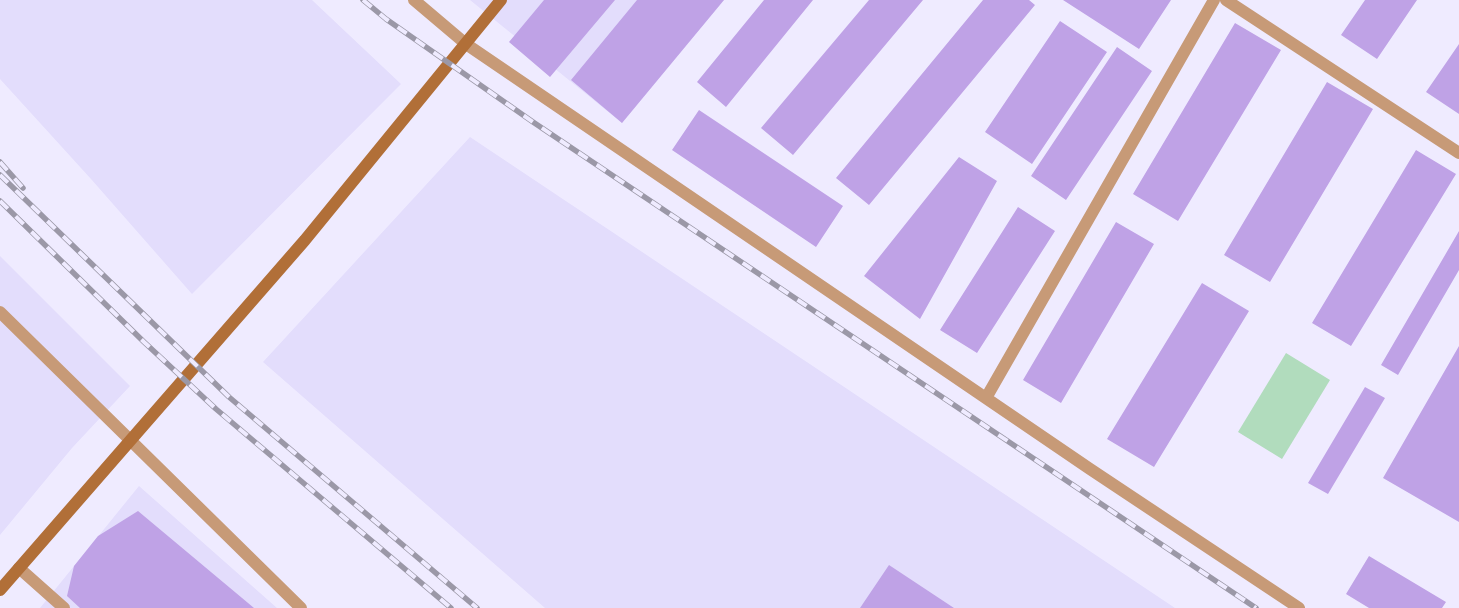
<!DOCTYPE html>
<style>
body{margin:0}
canvas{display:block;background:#efebff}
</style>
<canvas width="1459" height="608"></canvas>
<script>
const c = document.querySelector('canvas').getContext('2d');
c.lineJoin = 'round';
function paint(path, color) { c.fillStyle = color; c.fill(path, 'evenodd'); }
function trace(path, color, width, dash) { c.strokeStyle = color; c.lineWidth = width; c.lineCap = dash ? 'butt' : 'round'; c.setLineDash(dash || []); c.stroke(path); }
paint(new Path2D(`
 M0,0H312L401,84L192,294L91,179L0,79Z
 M470,0H724L622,123Z
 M470,137L1175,608H545L263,362Z
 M0,256L130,386L72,448L0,535Z
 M139,486L277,608H40Z`), '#e3ddfc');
paint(new Path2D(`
 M1286,353L1330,380L1282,459L1238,432Z`), '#b1dcbd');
paint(new Path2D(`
 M544,0H615L550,77L509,42Z
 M637,0H724L622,123L571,80Z
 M764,0H813L726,107L697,82Z
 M869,0H923L793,155L761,128Z
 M983,0H1029L1035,5L869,205L836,178Z
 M1063,0H1171L1139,49Z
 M1365,0H1417L1377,59L1341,35Z
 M1060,21L1107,52L1032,164L985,132Z
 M1235,23L1281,50L1178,221L1133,194Z
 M1459,44V114L1426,92Z
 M1117,47L1152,71L1066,200L1031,176Z
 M1327,82L1373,109L1270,282L1224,255Z
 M699,110L843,206L816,247L672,150Z
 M1416,150L1456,174L1351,346L1312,323Z
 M959,157L997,181L920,319L864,276Z
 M1018,207L1055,231L977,353L940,330Z
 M1116,222L1154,244L1061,403L1023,380Z
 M1459,231V270L1398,375L1381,365Z
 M1202,283L1249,311L1154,467L1107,439Z
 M1459,346V522L1383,478Z
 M1365,387L1385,398L1328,494L1308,483Z
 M138,511L254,608H80L67,596L74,566L98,536Z
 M1369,556L1446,602L1442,608H1369L1346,594Z
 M889,565L954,608H860Z`), '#bfa2e6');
trace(new Path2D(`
 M414,0L466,44L1090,469L1299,608
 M1226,0L1459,153
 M0,312L301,608
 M986,398L1214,0
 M19,568L64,608`), '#c79a77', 12);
trace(new Path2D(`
 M0,590L305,240L501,0`), '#b16f38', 12);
const rail = new Path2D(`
 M363,0L386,19L533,122L1256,608
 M0,162L23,188
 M0,175L229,397L477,608
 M0,201L144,342L216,409L451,608`);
trace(rail, '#9b98a7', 5.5);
trace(rail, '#efebff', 4, [11]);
</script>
